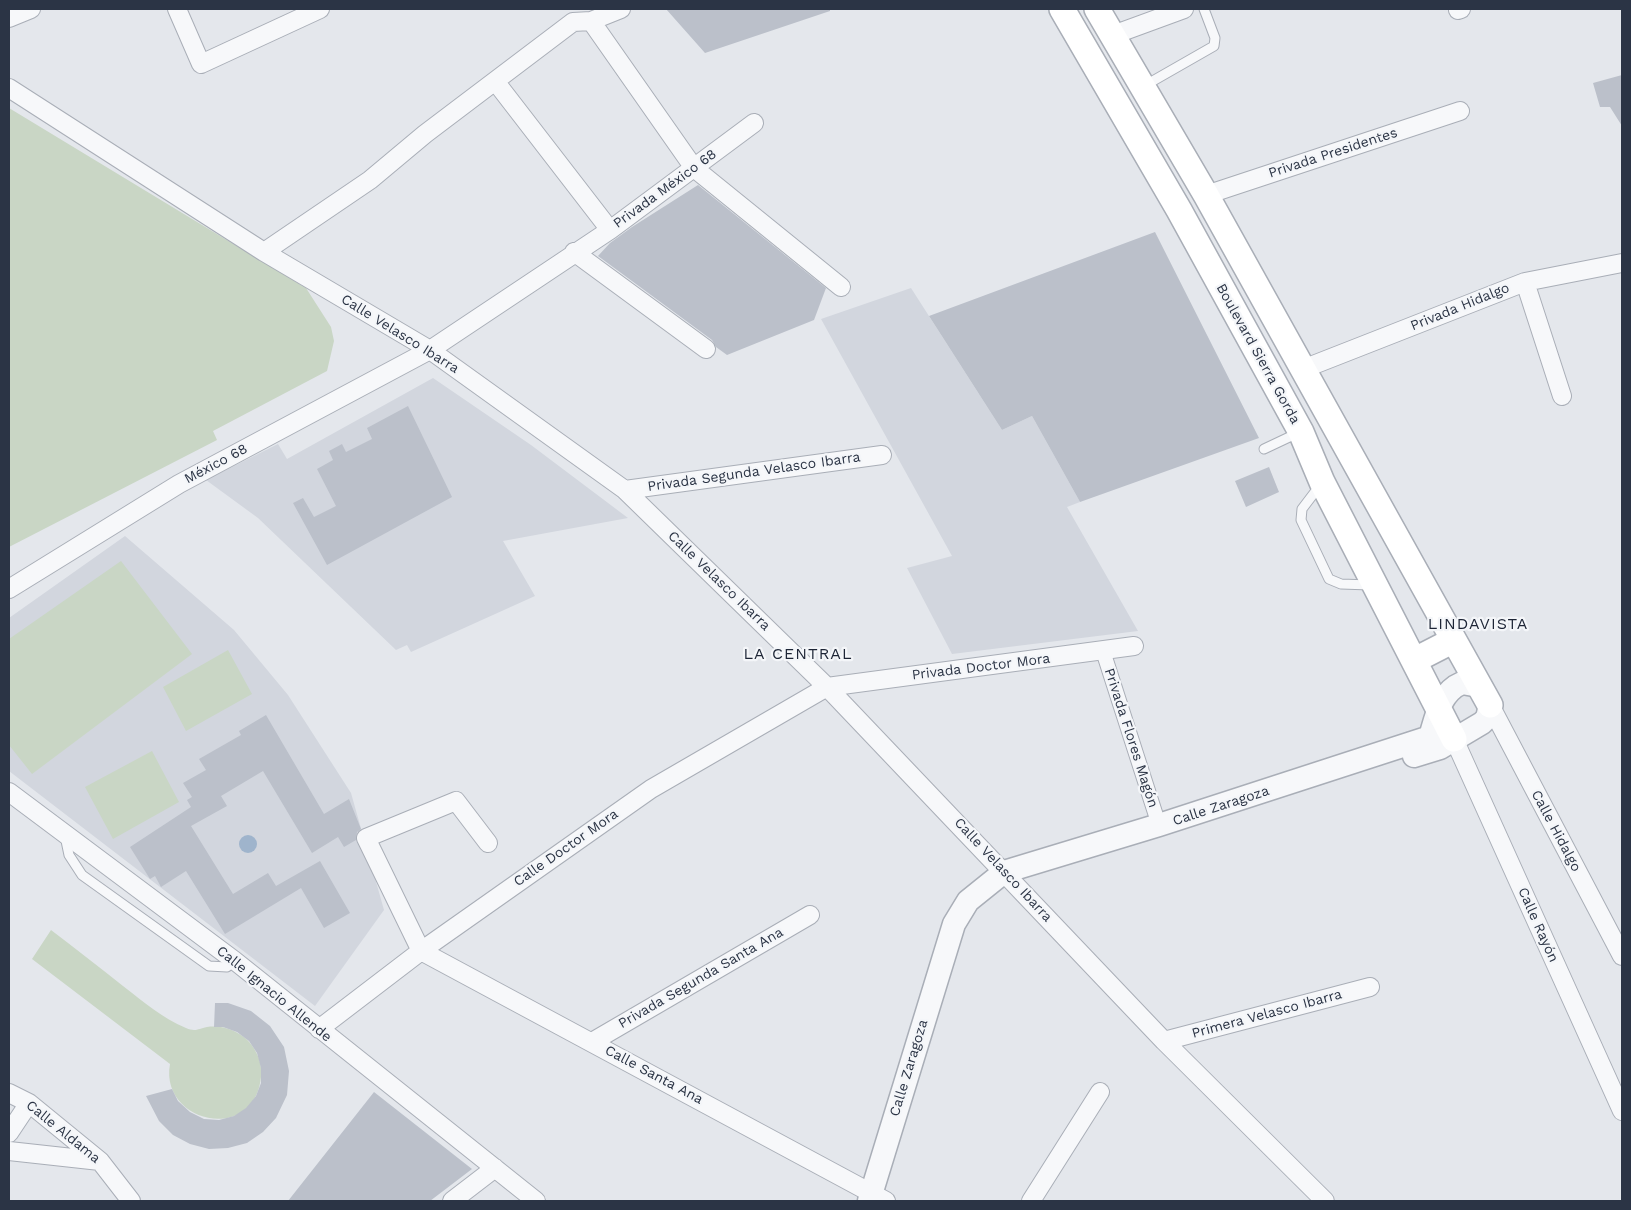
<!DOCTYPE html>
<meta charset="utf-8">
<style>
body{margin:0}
#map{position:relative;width:1631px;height:1210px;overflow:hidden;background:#e4e7ec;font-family:"Work Sans",sans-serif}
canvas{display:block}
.frame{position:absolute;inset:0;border:10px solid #2b3445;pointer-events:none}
</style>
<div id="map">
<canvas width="1631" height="1210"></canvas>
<div class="frame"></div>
</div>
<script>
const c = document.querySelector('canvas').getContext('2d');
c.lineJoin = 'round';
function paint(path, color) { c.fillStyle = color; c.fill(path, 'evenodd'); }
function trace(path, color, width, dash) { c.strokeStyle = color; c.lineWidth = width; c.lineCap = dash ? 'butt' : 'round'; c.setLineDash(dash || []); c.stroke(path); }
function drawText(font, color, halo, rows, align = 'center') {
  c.font = font + ' "Work Sans",sans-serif'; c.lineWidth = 4.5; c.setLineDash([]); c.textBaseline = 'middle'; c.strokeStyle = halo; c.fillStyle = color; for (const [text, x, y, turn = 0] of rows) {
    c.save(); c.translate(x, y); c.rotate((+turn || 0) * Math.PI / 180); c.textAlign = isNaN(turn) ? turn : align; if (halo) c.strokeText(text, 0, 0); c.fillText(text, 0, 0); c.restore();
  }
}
paint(new Path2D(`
 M911,288L1002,430L1032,416L1080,502L1067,507L1138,631L952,654L907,568L952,556L821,319Z
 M433,378L531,445L628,518L503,541L535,596L411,652L407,645L396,650L258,518L206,480L278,444L287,459Z
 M125,536L234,630L288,695L351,793L384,910L315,1006L9,771V618Z`), '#d2d6de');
paint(new Path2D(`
 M9,108L306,288L331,327L334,341L327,371L213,431L217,440L9,547Z
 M121,561L192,654L32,774L9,745V639Z
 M228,650L252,694L186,731L163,687Z
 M152,751L179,802L113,839L85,787Z
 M51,930C75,948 99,967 123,986C144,1002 162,1018 186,1028C195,1032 198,1029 207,1027C227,1024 249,1035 257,1054C263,1066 262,1079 258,1091C239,1142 160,1117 170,1064L32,959Z`), '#c9d6c5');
paint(new Path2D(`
 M239 844a9 9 0 1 1 18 0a9 9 0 1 1-18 0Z`), '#9fb4cc');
paint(new Path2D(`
 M666,9H830V11L705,53Z
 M1622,75V126L1610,107H1600L1593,83Z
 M698,185L826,288L814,320L727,355L716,347L712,340L598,256L610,243L632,227Z
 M1155,232L1259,438L1080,502L1032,416L1002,430L929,316Z
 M408,406L452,497L327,565L293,503L303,498L314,517L336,506L317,469L333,460L329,451L342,444L346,452L372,439L367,428Z
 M1269,467L1279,492L1246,507L1235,481Z
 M266,715L324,814L349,799L361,829L357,832L356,840L344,847L338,837L312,853L263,771L221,796L227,806L191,826L233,894L268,873L276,886L320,861L350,913L324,928L301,888L225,934L186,871L161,887L155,876L150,879L130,847L191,807L187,800L192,797L183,783L206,770L199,759L241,735L239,731Z
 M215,1003H228L251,1011L270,1026L284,1047L289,1071L287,1095L276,1118L263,1132L247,1143L228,1148L209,1149L190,1144L173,1135L159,1121L146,1096L172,1089L178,1101L190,1112L204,1119L219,1120L234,1116L246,1108L256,1096L261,1083V1068L257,1053L249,1041L237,1032L223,1027H214Z
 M374,1092L472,1169L430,1201H288Z`), '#bbc0ca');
const service = new Path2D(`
 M1144,86L1214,46L1215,38L1204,9
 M1264,449L1300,432
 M1321,484L1302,509L1301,520L1329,579L1341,584L1370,585
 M65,836L69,855L82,875L209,966L227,967L235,961`);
const pedestrian = new Path2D(`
 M1103,651L1159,825`);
const minor = new Path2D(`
 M177,9L201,64L320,9
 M1458,10L1461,9
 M9,18L31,9
 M591,21L694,168L841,287
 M1113,35L1184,9
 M495,81L610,230
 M9,88L264,252L430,350L625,490L827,687L1164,1041L1325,1201
 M1206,195L1460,111
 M264,252L370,180L425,134L573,22L591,21L621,9
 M574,252L706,349
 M1525,282L1562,396
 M1303,369L1525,282L1622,263
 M625,490L882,455
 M9,589L179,484L430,350L610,230L754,123
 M1490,705L1622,956
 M1454,739L1622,1111
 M9,792L235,961L536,1201
 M488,843L456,801L366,838L421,951L886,1201
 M319,1029L421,951L651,789L827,687L1134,646
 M1164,1041L1370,987
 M592,1042L810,915
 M9,1093L29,1103L100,1161L131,1201
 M9,1133L29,1103
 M9,1151L100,1161
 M452,1201L495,1168
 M1031,1201L1100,1092`);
const tertiary = new Path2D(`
 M1414,756L1440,748L1482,723L1487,718L1490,705
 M869,1201L954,924L968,901L1004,872L1159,825L1430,737C1436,717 1440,692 1462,683L1479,686`);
const secondary = new Path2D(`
 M1062,9L1179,210L1301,432L1322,482L1454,739
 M1097,9L1206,195L1490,705
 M1415,660L1452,641`);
trace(service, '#a9aeb7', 11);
trace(pedestrian, '#a9aeb7', 16);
trace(minor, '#a9aeb7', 20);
trace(tertiary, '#a9aeb7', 25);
trace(secondary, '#a9aeb7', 28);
trace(service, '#f7f8fa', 9);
trace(pedestrian, '#f7f8fa', 14);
trace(minor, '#f7f8fa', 18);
trace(tertiary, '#f7f8fa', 22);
trace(secondary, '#fff', 25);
drawText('14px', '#2b3445', '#f4f6f9', [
 ["Privada Presidentes",1333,153,-18],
 ["Privada México 68",665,189,-36],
 ["Privada Hidalgo",1460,307,-22],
 ["Calle Velasco Ibarra",400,334,32],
 ["Boulevard Sierra Gorda",1258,354,61],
 ["México 68",216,464,-28],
 ["Privada Segunda Velasco Ibarra",754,472,-8],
 ["Calle Velasco Ibarra",719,581,44],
 ["Privada Doctor Mora",981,667,-7],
 ["Privada Flores Magón",1131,738,72],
 ["Calle Zaragoza",1221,806,-18],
 ["Calle Hidalgo",1556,831,62],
 ["Calle Doctor Mora",566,848,-35],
 ["Calle Velasco Ibarra",1003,870,47],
 ["Calle Rayón",1538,925,66],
 ["Privada Segunda Santa Ana",701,978,-30],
 ["Calle Ignacio Allende",274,994,39],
 ["Primera Velasco Ibarra",1267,1014,-15],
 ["Calle Zaragoza",909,1068,-73],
 ["Calle Santa Ana",654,1075,28],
 ["Calle Aldama",63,1132,39]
]);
c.letterSpacing = '1px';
drawText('16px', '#1d2536', '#f4f6f9', [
 ["LINDAVISTA",1478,624],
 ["LA CENTRAL",798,654]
]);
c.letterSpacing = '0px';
</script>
